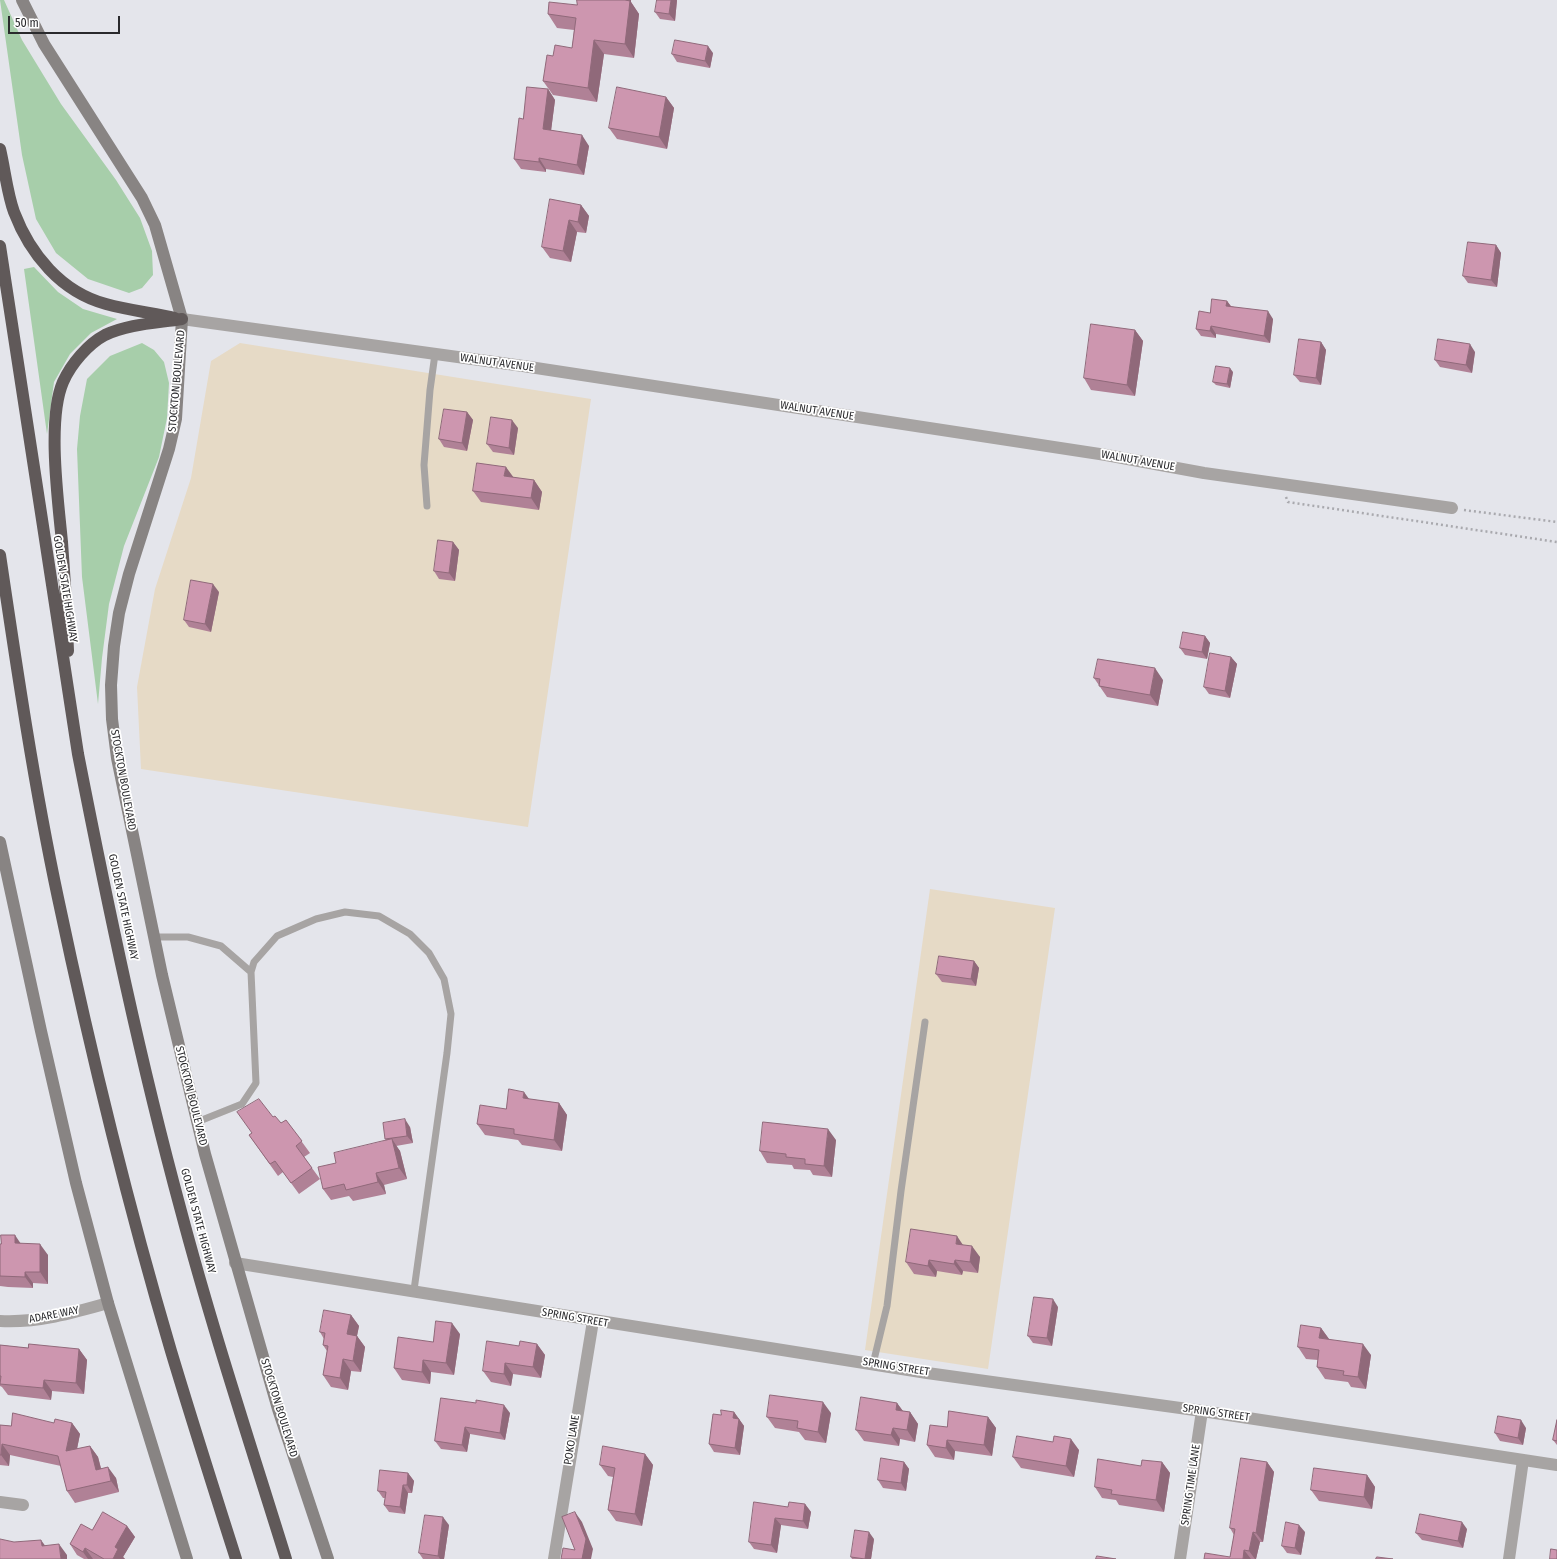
<!DOCTYPE html>
<style>
body{margin:0}
#map{position:relative;width:1557px;height:1559px;overflow:hidden;background:#e4e5eb;font-family:"Fira Sans Condensed",sans-serif}
canvas{display:block}
.scale{position:absolute;left:8px;top:16px;width:112px;height:18px;box-sizing:border-box;border:2px solid #2a2a2d;border-top:0;padding-left:5px;font-size:12px;line-height:14px;white-space:nowrap;color:#2a2a2d;-webkit-text-stroke:3px #fff;paint-order:stroke}
</style>
<div id="map">
<canvas width="1557" height="1559"></canvas>
<div class="scale">50 m</div>
</div>
<script>
const c = document.querySelector('canvas').getContext('2d');
c.lineJoin = 'round';
function paint(path, color) { c.fillStyle = color; c.fill(path, 'evenodd'); }
function trace(path, color, width, dash) { c.strokeStyle = color; c.lineWidth = width; c.lineCap = dash ? 'butt' : 'round'; c.setLineDash(dash || []); c.stroke(path); }
function drawText(font, color, halo, rows, align = 'center') {
  c.font = font + ' "Fira Sans Condensed",sans-serif'; c.lineWidth = 3.5; c.setLineDash([]); c.textBaseline = 'middle'; c.strokeStyle = halo; c.fillStyle = color; for (const [text, x, y, turn = 0] of rows) {
    c.save(); c.translate(x, y); c.rotate((+turn || 0) * Math.PI / 180); c.textAlign = isNaN(turn) ? turn : align; if (halo) c.strokeText(text, 0, 0); c.fillText(text, 0, 0); c.restore();
  }
}
paint(new Path2D(`
 M240,343L591,399L528,827L141,769L137,687L155,589L191,478L211,361Z
 M930,889L1055,908L988,1369L865,1350Z`), '#e6dac6');
paint(new Path2D(`
 M0,0H4L22,40L61,104L116,180L140,218L152,251L153,275L142,288L129,293L88,279L56,253L36,219L22,155Z
 M34,267L58,292L83,309L117,319L91,333L70,354L54,382L47,434L24,269Z
 M142,343L154,350L164,362L169,383L167,418L159,457L124,546L109,604L102,658L98,704L82,577L77,449L80,416L87,379L110,356Z`), '#a7ceaa');
trace(new Path2D(`
 M1286,497L1288,502L1557,542
 M1464,510L1557,522`), '#a9a9ae', 2.5, [2, 3]);
trace(new Path2D(`
 M427,506L424,465L430,390L435,354
 M154,937H188L221,946L251,972L256,1083L242,1104L197,1122
 M251,972L254,962L277,936L316,919L345,912L379,916L410,934L429,953L444,979L451,1014L447,1053L414,1290
 M873,1364L887,1306L901,1191L925,1022`), '#a7a4a3', 7);
trace(new Path2D(`
 M182,319L523,366L1106,455L1204,473L1452,508
 M235,1263L927,1373L1202,1411L1557,1465
 M0,1321C37,1323 73,1313 108,1303
 M0,1502L23,1505
 M554,1559L593,1321
 M1180,1559L1202,1411
 M1509,1559L1523,1460`), '#a7a4a3', 12);
trace(new Path2D(`
 M22,0L44,44L142,198L155,225L182,319L176,419L169,449L129,574L119,613L114,646L111,685L112,719L117,758L162,975L205,1154L278,1409L328,1559
 M0,842L41,1031L76,1183L108,1303L187,1559`), '#888483', 12);
trace(new Path2D(`
 M0,149C5,170 7,193 14,212C30,254 61,292 106,304C128,310 152,313 175,318
 M0,246L78,754C108,907 140,1060 181,1211C212,1328 250,1443 286,1559
 M0,555C17,670 34,785 58,898C90,1050 127,1202 171,1351C192,1421 214,1490 236,1559
 M68,651C67,614 65,578 62,542C58,500 47,419 63,382C71,364 88,344 105,335C128,324 157,323 182,319`), '#605959', 12);
paint(new Path2D(`
 M677,0L675,21L660,19L655,12Z
 M631,2L639,14L634,58L604,54L597,102L553,95L543,81L553,56L572,48L574,30L557,28L548,14L577,5Z
 M713,53L710,68L677,62L672,54Z
 M548,89L555,100L551,130L589,146L584,175L546,169V172L521,169L514,159L523,119Z
 M666,97L674,108L667,149L617,139L609,128Z
 M581,205L589,216L586,233L577,232L571,262L550,258L542,247Z
 M1496,245L1501,253L1497,287L1468,283L1463,276Z
 M1227,301L1231,306L1273,319L1270,343L1216,334V338L1201,336L1196,329L1210,313Z
 M1135,330L1143,341L1135,396L1091,390L1084,378Z
 M1321,342L1326,350L1321,385L1300,382L1294,375Z
 M1475,352L1472,373L1440,367L1435,360Z
 M1233,372L1230,388L1216,385L1213,382Z
 M467,412L473,420L467,451L444,447L439,439Z
 M518,428L514,455L493,452L487,444Z
 M513,478L534,480L542,492L539,510L481,502L473,491Z
 M453,542L459,550L455,581L439,579L434,571Z
 M219,592L211,632L189,627L184,620Z
 M1205,636L1210,643L1207,659L1185,655L1180,648Z
 M1231,657L1237,664L1230,698L1209,694L1204,687Z
 M1094,678L1163,680L1158,706L1107,697Z
 M974,961L979,968L976,986L942,982L936,974Z
 M529,1099L559,1103L567,1115L562,1151L522,1145L518,1140L485,1135L477,1124Z
 M273,1117L281,1123L286,1120L310,1153L304,1157L320,1179L299,1194L283,1172L278,1176L249,1135Z
 M410,1127L413,1143L396,1146L400,1151L407,1179L384,1185L386,1194L353,1201L349,1196L331,1200L323,1189L336,1163L386,1140L385,1139Z
 M836,1140L832,1177L813,1175L810,1170L794,1169L792,1165L767,1163L760,1151Z
 M21,1243L48,1255V1284L33,1283V1288L8,1287L0,1286V1244Z
 M963,1245L980,1257L978,1273L963,1271L962,1275L937,1271L936,1277L914,1274L906,1262Z
 M1058,1307L1052,1346L1033,1343L1028,1336Z
 M351,1315L359,1326L357,1336L365,1347L361,1372L351,1371L348,1390L331,1387L323,1375L327,1351L323,1345L324,1339L320,1332Z
 M1321,1328L1329,1339L1371,1355L1366,1389L1351,1387L1348,1382L1325,1379L1317,1367L1318,1360L1306,1359L1298,1347Z
 M460,1334L454,1375L431,1372L430,1384L402,1380L394,1368L433,1342Z
 M537,1344L545,1355L541,1378L513,1374L511,1386L491,1382L483,1371L519,1346Z
 M0,1345L28,1348L79,1349L87,1360L84,1394L52,1391L51,1400L8,1395L2,1387L0,1386Z
 M441,1398L510,1413L505,1440L470,1434L467,1452L441,1449L435,1441Z
 M897,1403L903,1411L910,1412L918,1424L915,1442L900,1439L899,1446L864,1441L856,1430Z
 M734,1412L744,1426L740,1455L714,1452L709,1444L721,1415Z
 M831,1413L826,1443L805,1440L799,1432L775,1428L767,1417Z
 M988,1417L996,1428L992,1456L955,1451L954,1460L935,1457L927,1445L947,1427Z
 M1557,1420V1445L1553,1440Z
 M54,1423H72L80,1434L77,1449L90,1446L98,1457L101,1468L116,1478L119,1492L75,1503L67,1491L61,1466L10,1455L9,1466L0,1465V1425L11,1426Z
 M1526,1428L1523,1445L1500,1441L1495,1433Z
 M1053,1442L1079,1450L1074,1477L1021,1468L1013,1457Z
 M645,1454L653,1465L642,1526L616,1521L608,1510L613,1477L608,1476L600,1465Z
 M904,1462L909,1469L906,1491L883,1488L878,1480Z
 M1162,1462L1170,1473L1164,1512L1119,1505L1116,1500L1102,1498L1095,1487L1141,1466Z
 M1267,1462L1274,1472L1263,1542H1260L1256,1559H1204L1230,1557L1234,1535L1230,1528Z
 M408,1473L414,1481L412,1493H408L405,1514L389,1512L384,1505L385,1498H383L378,1491Z
 M1367,1475L1375,1487L1372,1509L1319,1501L1311,1490Z
 M805,1504L811,1512L808,1529L781,1525L777,1553L754,1549L749,1542L788,1507Z
 M449,1525L444,1559H423L419,1553Z
 M127,1526L135,1537L123,1557L125,1559H84L77,1555L70,1544Z
 M1467,1529L1463,1548L1422,1540L1416,1533Z
 M1305,1532L1301,1555L1287,1553L1282,1546Z
 M874,1539L871,1559H852L851,1557Z`), '#b08196');
paint(new Path2D(`
 M620,0H631V2L639,14L634,58L625,44Z
 M671,0H677L675,21L669,14Z
 M594,40L604,54L597,102L588,88Z
 M708,46L713,53L710,68L705,61Z
 M548,89L555,100L550,139L543,129Z
 M666,97L674,108L667,149L659,137Z
 M582,135L589,146L584,175L577,165Z
 M539,158L546,169V172L539,162Z
 M581,205L589,216L586,233L578,222Z
 M569,220L577,232L571,262L563,251Z
 M1496,245L1501,253L1497,287L1491,280Z
 M1227,301L1232,308L1226,306Z
 M1268,311L1273,319L1270,343L1264,336Z
 M1211,326L1216,334V338L1210,331Z
 M1135,330L1143,341L1135,396L1127,385Z
 M1321,342L1326,350L1321,385L1316,378Z
 M1470,344L1475,352L1472,373L1466,365Z
 M1230,368L1233,372L1230,388L1227,384Z
 M467,412L473,420L467,451L462,443Z
 M512,420L518,428L514,455L509,448Z
 M506,467L514,478L504,476Z
 M534,480L542,492L539,510L531,498Z
 M453,542L459,550L455,581L449,573Z
 M213,584L219,592L211,632L205,624Z
 M1205,636L1210,643L1207,659L1202,652Z
 M1231,657L1237,664L1230,698L1225,691Z
 M1155,668L1163,680L1158,706L1150,695Z
 M974,961L979,968L976,986L971,979Z
 M524,1092L532,1103L523,1098Z
 M559,1103L567,1115L562,1151L554,1140Z
 M405,1119L410,1127L413,1143L407,1136Z
 M828,1129L836,1140L832,1177L824,1166Z
 M392,1139L400,1151L407,1179L399,1168Z
 M376,1173L384,1185L386,1194L378,1182Z
 M15,1235L23,1247L15,1243Z
 M957,1236L965,1248L956,1244Z
 M40,1244L48,1255V1284L40,1272Z
 M972,1246L980,1257L978,1273L970,1262Z
 M929,1260L937,1271L936,1277L928,1266Z
 M955,1260L963,1271L962,1275L954,1264Z
 M25,1272L33,1283V1288L25,1277Z
 M1053,1299L1058,1307L1052,1346L1047,1338Z
 M351,1315L359,1326L355,1345L347,1334Z
 M452,1323L460,1334L454,1375L446,1363Z
 M1321,1328L1329,1339L1319,1338Z
 M357,1336L365,1347L361,1372L353,1361Z
 M537,1344L545,1355L541,1378L533,1367Z
 M1363,1344L1371,1355L1366,1389L1358,1377Z
 M79,1349L87,1360L84,1394L76,1383Z
 M343,1359L351,1371L348,1390L340,1378Z
 M423,1360L431,1372L430,1384L422,1372Z
 M505,1363L513,1374L511,1386L504,1374Z
 M44,1380L52,1391L51,1400L43,1388Z
 M823,1402L831,1413L826,1443L818,1432Z
 M897,1403L905,1414L896,1410Z
 M504,1405L510,1413L505,1440L500,1433Z
 M734,1412L744,1426L740,1455L735,1448L733,1418Z
 M910,1412L918,1424L915,1442L907,1430Z
 M988,1417L996,1428L992,1456L984,1445Z
 M1521,1420L1526,1428L1523,1445L1518,1438Z
 M72,1423L80,1434L74,1463L66,1451Z
 M465,1427L470,1434L467,1452L462,1445Z
 M893,1428L900,1439L899,1446L891,1435Z
 M1071,1439L1079,1450L1074,1477L1066,1466Z
 M947,1440L955,1451L954,1460L946,1448Z
 M2,1444L10,1455L9,1466L1,1455Z
 M90,1446L98,1457L104,1481L96,1470Z
 M645,1454L653,1465L642,1526L635,1514Z
 M904,1462L909,1469L906,1491L901,1483Z
 M1162,1462L1170,1473L1164,1512L1156,1500Z
 M1267,1462L1274,1472L1263,1542L1256,1533Z
 M108,1467L116,1478L119,1492L111,1481Z
 M408,1473L414,1481L412,1493L407,1485Z
 M1367,1475L1375,1487L1372,1509L1364,1497Z
 M403,1485L408,1493L405,1514L400,1507Z
 M805,1504L811,1512L808,1529L803,1521Z
 M575,1512L582,1522L593,1549L591,1559H582Z
 M443,1517L449,1525L444,1559H440L438,1556Z
 M775,1518L781,1525L777,1553L771,1545Z
 M1462,1522L1467,1529L1463,1548L1458,1541Z
 M1299,1525L1305,1532L1301,1555L1295,1548Z
 M127,1526L135,1537L123,1557L125,1559H113L115,1547Z
 M869,1532L874,1539L871,1559H865Z
 M1253,1532L1260,1542L1256,1559H1255L1249,1551Z
 M41,1540L49,1551L42,1546Z
 M59,1544L67,1555V1559H61Z
 M85,1548L93,1559H88L83,1552Z
 M1244,1550L1251,1559H1243Z`), '#90697a');
const building = new Path2D(`
 M577,0H625L630,1L625,44L594,40L588,88L543,81L547,55L553,56L555,45L572,48L576,18L548,14L549,2L577,5Z
 M657,0H671L669,14L655,12Z
 M675,40L708,46L705,61L672,54Z
 M527,87L548,89L543,129L582,135L577,165L539,158V162L514,159L519,118L523,119Z
 M617,87L666,97L659,137L609,128Z
 M550,199L581,205L578,222L569,220L563,251L542,247Z
 M1468,242L1496,245L1491,280L1463,276Z
 M1212,299L1227,301L1226,306L1268,311L1264,336L1211,326L1210,331L1196,329L1199,311L1210,313Z
 M1091,324L1135,330L1127,385L1084,378Z
 M1299,339L1321,342L1316,378L1294,375Z
 M1438,339L1470,344L1466,365L1435,360Z
 M1216,366L1230,368L1227,384L1213,382Z
 M444,409L467,412L462,443L439,439Z
 M491,417L512,420L509,448L487,444Z
 M477,463L506,467L504,476L534,480L531,498L473,491Z
 M438,540L453,542L449,573L434,571Z
 M191,580L213,584L205,624L184,620Z
 M1183,632L1205,636L1202,652L1180,648Z
 M1210,653L1231,657L1225,691L1204,687Z
 M1098,659L1155,668L1150,695L1099,686L1100,679L1094,678Z
 M939,956L974,961L971,979L936,974Z
 M509,1089L524,1092L523,1098L559,1103L554,1140L514,1134V1129L477,1124L480,1105L506,1109Z
 M259,1099L273,1117L275,1116L281,1123L286,1120L302,1141L296,1146L312,1168L291,1183L275,1161L270,1164L249,1135L252,1133L237,1112Z
 M405,1119L407,1136L385,1139L383,1123Z
 M763,1122L828,1129L824,1166L805,1164V1159L786,1157V1154L760,1151Z
 M392,1139L399,1168L376,1173L378,1182L346,1190L344,1184L323,1189L318,1167L336,1163L334,1153Z
 M911,1229L957,1236L956,1244L972,1246L970,1262L955,1260L954,1264L929,1260L928,1266L906,1262Z
 M1,1235H15V1243L40,1244V1272H25V1277L0,1276V1244H1Z
 M1034,1297L1053,1299L1047,1338L1028,1336Z
 M324,1310L351,1315L347,1334L357,1336L353,1361L343,1359L340,1378L323,1375L328,1346L323,1345L325,1333L320,1332Z
 M436,1321L452,1323L446,1363L423,1360L422,1372L394,1368L398,1337L433,1342Z
 M1301,1325L1321,1328L1319,1338L1363,1344L1358,1377L1343,1375L1344,1371L1317,1367L1319,1350L1298,1347Z
 M487,1341L519,1346L520,1341L537,1344L533,1367L505,1363L504,1374L483,1371Z
 M29,1344L79,1349L76,1383L44,1380L43,1388L0,1384L1,1376H0V1345L28,1348Z
 M770,1395L823,1402L818,1432L797,1428L798,1421L767,1417Z
 M861,1397L897,1403L896,1410L910,1412L907,1430L893,1428L891,1435L856,1430Z
 M441,1398L476,1403V1400L504,1405L500,1433L465,1427L462,1445L435,1441Z
 M721,1410L734,1412L733,1418L739,1419L735,1448L709,1444L713,1414L721,1415Z
 M949,1411L988,1417L984,1445L947,1440L946,1448L927,1445L930,1425L947,1427Z
 M13,1413L54,1423L55,1419L72,1423L66,1451L90,1446L96,1470L108,1467L111,1481L67,1491L58,1456L2,1444L1,1455H0V1425L11,1426Z
 M1498,1416L1521,1420L1518,1438L1495,1433Z
 M1557,1420V1441L1553,1440Z
 M1017,1436L1053,1442L1054,1436L1071,1439L1066,1466L1013,1457Z
 M603,1446L645,1454L635,1514L608,1510L615,1468L600,1465Z
 M881,1458L904,1462L901,1483L878,1480Z
 M1241,1458L1267,1462L1256,1533L1253,1532L1249,1551L1244,1550L1243,1559H1204L1205,1553L1230,1557L1235,1529L1230,1528Z
 M1098,1459L1141,1466L1142,1460L1162,1462L1156,1500L1111,1494L1112,1490L1095,1487Z
 M1314,1468L1367,1475L1364,1497L1311,1490Z
 M380,1470L408,1473L407,1485H403L400,1507L384,1505L386,1492L378,1491Z
 M754,1502L788,1507L789,1502L805,1504L803,1521L775,1518L771,1545L749,1542Z
 M103,1512L127,1526L115,1547L118,1549L113,1559H104L85,1548L83,1552L70,1544L81,1524L92,1530Z
 M575,1512L586,1539L582,1559H561L563,1548L575,1550L562,1517Z
 M1420,1514L1462,1522L1458,1541L1416,1533Z
 M425,1515L443,1517L438,1556L419,1553Z
 M1286,1522L1299,1525L1295,1548L1282,1546Z
 M855,1530L869,1532L865,1559L851,1557Z
 M0,1539L14,1542L41,1540L42,1546L59,1544L61,1559H0Z
 M1551,1549L1557,1550V1559H1550Z
 M1097,1556L1116,1559H1096Z
 M1377,1557L1393,1559H1376Z`);
paint(building, '#cd96af');
trace(building, '#90697a', 1);
drawText('11px', '#2a2a2d', '#fff', [
 ["WALNUT AVENUE",497,363,8],
 ["STOCKTON BOULEVARD",177,381,-85],
 ["WALNUT AVENUE",817,411,9],
 ["WALNUT AVENUE",1138,461,10],
 ["GOLDEN STATE HIGHWAY",65,589,81],
 ["STOCKTON BOULEVARD",123,780,80],
 ["GOLDEN STATE HIGHWAY",123,907,78],
 ["STOCKTON BOULEVARD",191,1096,76],
 ["GOLDEN STATE HIGHWAY",198,1221,75],
 ["ADARE WAY",54,1315,-11],
 ["SPRING STREET",575,1318,10],
 ["SPRING STREET",896,1367,9],
 ["STOCKTON BOULEVARD",279,1408,73],
 ["SPRING STREET",1216,1413,8],
 ["POKO LANE",572,1440,-81],
 ["SPRING TIME LANE",1191,1485,-82]
]);
</script>
